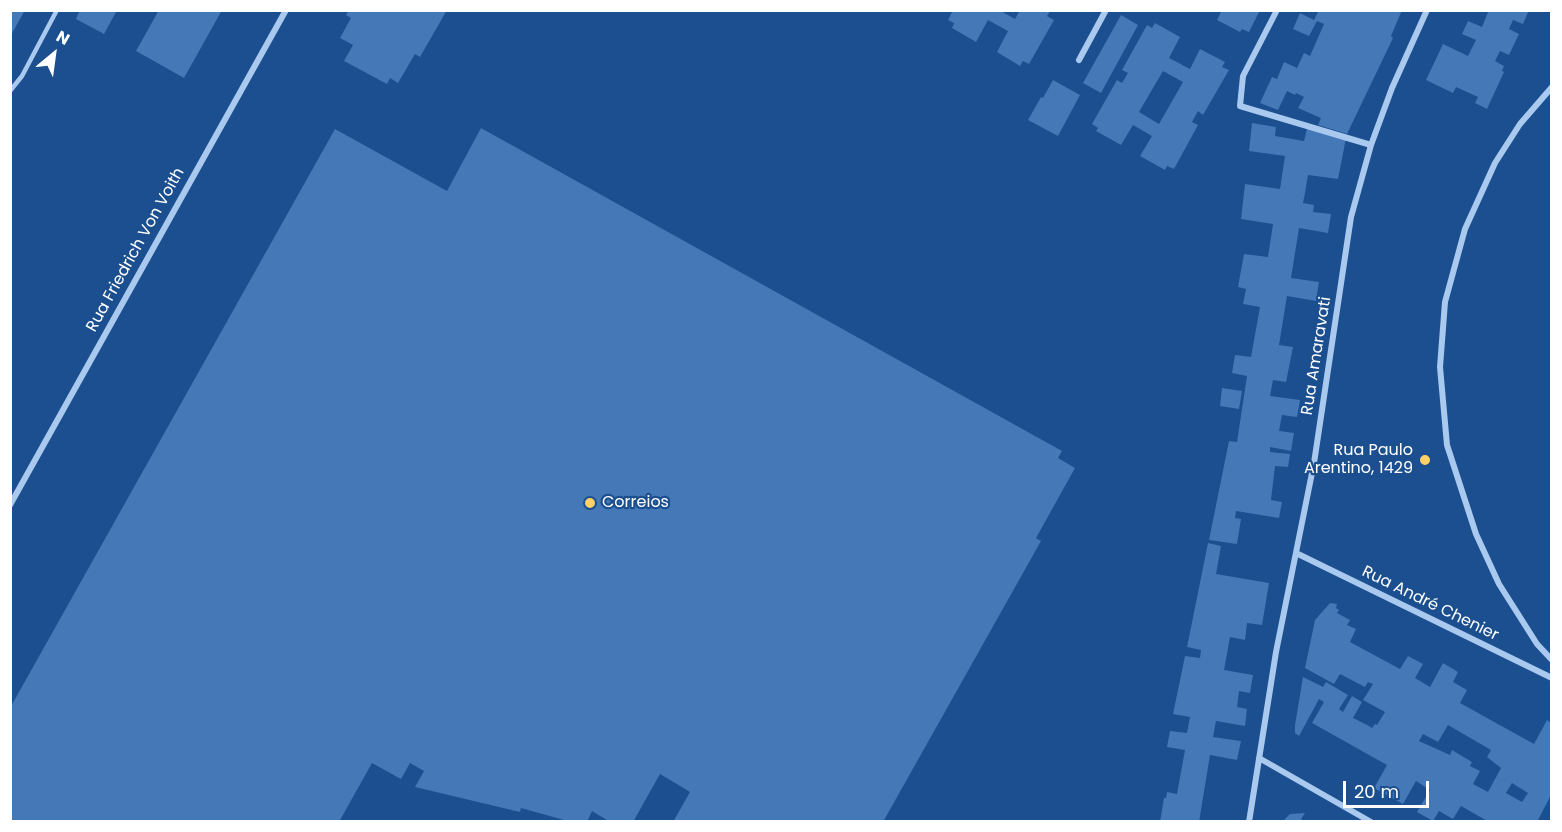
<!DOCTYPE html>
<meta charset="utf-8">
<style>
body{margin:0}
#map{position:relative;width:1562px;height:832px;overflow:hidden;background:#1b4f8f;font-family:Poppins,sans-serif}
canvas{display:block}
.frame{position:absolute;inset:0;border:12px solid #fff;pointer-events:none}
.north{position:absolute;left:24px;top:24px;width:60px;height:60px;-webkit-text-stroke:4px #1b4f8f;paint-order:stroke;rotate:29deg;font-size:16px;font-weight:700;line-height:24px;text-align:center;color:#fff}
.north::after{content:'';display:block;margin:auto;width:21px;height:27px;background:#fff;clip-path:polygon(50% 0,100% 100%,50% 72%,0 100%)}
.scale{position:absolute;left:1343px;top:781px;width:86px;height:27px;box-sizing:border-box;border:3px solid #fff;border-top:0;padding-left:8px;font-size:18px;line-height:21px;white-space:nowrap;color:#fff;-webkit-text-stroke:4px #1b4f8f;paint-order:stroke}
</style>
<div id="map">
<canvas width="1562" height="832"></canvas>
<div class="frame"></div>
<div class="north">N</div>
<div class="scale">20 m</div>
</div>
<script>
const c = document.querySelector('canvas').getContext('2d');
c.lineJoin = 'round';
function paint(path, color) { c.fillStyle = color; c.fill(path, 'evenodd'); }
function trace(path, color, width, dash) { c.strokeStyle = color; c.lineWidth = width; c.lineCap = dash ? 'butt' : 'round'; c.setLineDash(dash || []); c.stroke(path); }
function drawText(font, color, halo, rows, align = 'center') {
  c.font = font + ' Poppins,sans-serif'; c.lineWidth = 4.5; c.setLineDash([]); c.textBaseline = 'middle'; c.strokeStyle = halo; c.fillStyle = color; for (const [text, x, y, turn = 0] of rows) {
    c.save(); c.translate(x, y); c.rotate((+turn || 0) * Math.PI / 180); c.textAlign = isNaN(turn) ? turn : align; if (halo) c.strokeText(text, 0, 0); c.fillText(text, 0, 0); c.restore();
  }
}
paint(new Path2D(`
 M10,10H25L10,37Z
 M80,10H113L116,12L104,34L76,19Z
 M159,10H222L184,78L136,51Z
 M349,10H447L420,57L415,54L398,83L390,78L387,84L344,61L353,45L340,38L351,18L346,15Z
 M953,10H999L1015,19L1020,10H1051L1047,16L1054,20L1029,64L1023,61L1020,66L997,52L1008,31L988,20L976,42L952,28L954,23L948,20Z
 M1222,10H1260L1249,32L1242,29L1240,32L1217,20Z
 M1319,10H1402L1391,36L1393,38L1347,134L1318,125L1321,118L1298,108L1304,97L1296,93L1295,95L1287,91L1278,110L1260,103L1272,77L1277,79L1284,62L1297,68L1304,53L1310,56L1324,24L1317,21L1309,36L1293,29L1300,13L1314,20Z
 M1489,10H1529L1523,24L1513,20L1509,29L1519,34L1509,55L1500,51L1495,61L1504,66L1502,71L1504,72L1487,109L1475,103L1478,97L1456,87L1453,93L1426,80L1443,44L1468,56L1476,40L1462,34L1468,21L1482,27Z
 M1121,15L1138,25L1101,93L1083,83Z
 M1155,23L1180,37L1169,58L1190,69L1200,49L1225,62L1222,67L1229,70L1203,115L1198,111L1192,122L1198,125L1174,169L1167,166L1165,170L1140,156L1152,136L1133,125L1121,145L1096,131L1098,128L1092,124L1117,80L1122,83L1128,73L1122,70L1147,25L1152,28ZM1163,71L1183,82L1159,124L1139,112Z
 M1053,80L1080,95L1058,136L1028,120L1041,97L1043,98Z
 M1252,123L1276,127L1275,136L1304,141L1308,125L1346,138L1338,179L1308,175L1305,193L1303,203L1314,205L1313,212L1331,214L1328,233L1299,228L1291,278L1319,282L1316,301L1287,296L1279,345L1293,347L1286,382L1273,380L1270,396L1300,400L1297,417L1282,415L1279,431L1294,433L1291,451L1270,447V452L1290,454L1288,467L1275,466L1271,500L1282,502L1279,518L1236,511L1235,518L1241,519L1237,544L1209,540L1229,441L1237,442L1247,376L1232,373L1235,355L1251,357L1260,307L1243,304L1246,289L1238,287L1244,254L1268,257L1273,224L1241,219L1245,184L1280,189L1285,156L1249,151Z
 M481,128L1062,451L1058,458L1075,468L1036,538L1041,541L883,822H673L690,792L660,774L633,822H610L592,811L587,822H571L521,808L520,812L415,787L424,771L410,763L401,779L372,763L339,822H10V708L335,129L447,191Z
 M1222,388L1242,391L1239,409L1220,406Z
 M1208,543L1221,546L1216,574L1269,583L1262,625L1247,623L1245,640L1230,637L1224,670L1253,675L1250,693L1239,691L1237,707L1247,709L1245,726L1216,721L1213,737L1241,741L1237,760L1210,755L1199,822H1160L1164,798H1166L1167,792L1177,794L1185,750L1167,747L1170,731L1187,733L1190,717L1173,714L1185,656L1200,658L1201,650L1187,647Z
 M1330,603L1337,604L1336,608L1339,610L1337,613L1350,620L1347,625L1356,629L1350,642L1400,669L1408,656L1423,664L1415,678L1430,687L1443,663L1458,672L1453,682L1467,690L1460,703L1534,744L1547,720L1551,723V795L1537,822H1489L1461,806L1453,819L1439,811L1433,821L1417,812L1430,790L1416,781L1403,804L1374,788L1387,765L1312,723L1324,702L1319,699L1299,736L1295,733V725L1303,677L1323,687L1326,682L1348,695L1339,709L1343,712L1352,696L1362,702L1353,718L1369,726L1372,728L1375,724L1377,725L1385,712L1363,700L1373,684L1368,682L1365,687L1340,674L1334,684L1305,668L1315,620ZM1448,725L1491,750L1487,757L1501,768L1488,792L1473,784L1480,771L1470,766L1472,762L1452,750L1450,755L1419,741L1423,734L1438,742ZM1512,783L1528,793L1522,802L1506,793Z
 M1305,813L1301,819L1305,822H1282L1290,814Z`), '#4478b7');
trace(new Path2D(`
 M10,91L22,76L57,10`), '#a9c9ee', 4.5);
trace(new Path2D(`
 M1277,10L1243,76L1240,106L1371,145
 M1079,60L1106,10
 M1552,87L1520,124L1495,163L1465,229L1445,302L1440,367L1447,445L1476,534L1499,584L1537,644L1552,660
 M10,505L286,10
 M1296,553L1552,678
 M1259,758L1371,822
 M1249,822L1276,652L1314,463L1351,217L1371,145L1392,88L1427,10`), '#a9c9ee', 6);
for (const [x, y, r, color] of [
 [1425,460,6,"#ffd166"],
 [590,503,6,"#ffd166"]
]) { const dot = new Path2D(); dot.arc(x, y, r, 0, 2 * Math.PI); c.fillStyle = color; c.fill(dot); trace(dot, '#1b4f8f', 2); }
drawText('16px', '#fff', '#1b4f8f', [
 ["Rua Friedrich Von Voith",136,250,-61],
 ["Rua Amaravati",1317,356,-81],
 ["Rua André Chenier",1430,604,26]
]);
drawText('16px', '#fff', '#1b4f8f', [
 ["Rua Paulo",1413,451],
 ["Arentino, 1429",1413,469],
 ["Correios",602,503,"left"]
], 'right');
</script>
